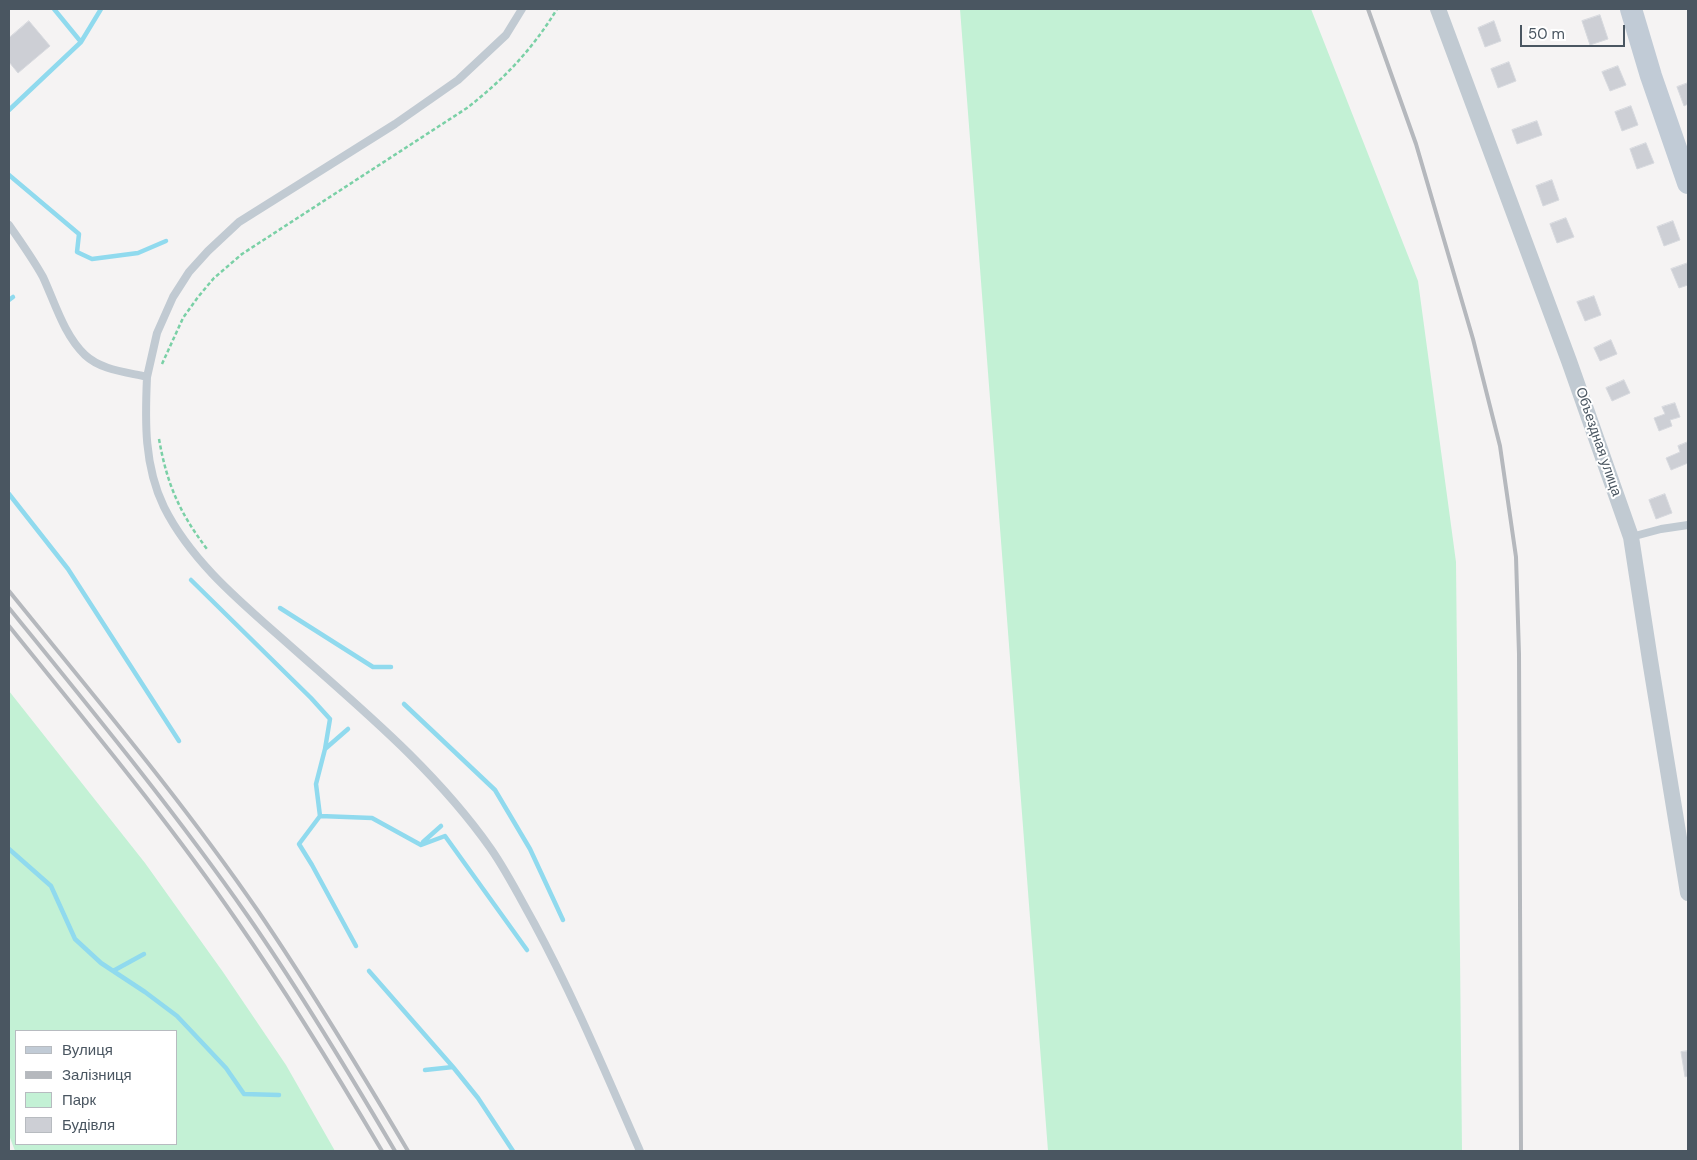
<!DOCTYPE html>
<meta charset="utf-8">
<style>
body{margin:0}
#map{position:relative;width:1697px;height:1160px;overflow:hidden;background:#f5f3f3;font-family:"DM Sans",sans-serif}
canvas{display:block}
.frame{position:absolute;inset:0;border:10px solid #4a5661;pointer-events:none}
.legend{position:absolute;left:15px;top:1030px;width:162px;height:115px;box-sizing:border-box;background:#fff;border:1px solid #b7bbc0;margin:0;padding:6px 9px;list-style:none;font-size:15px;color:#4a5661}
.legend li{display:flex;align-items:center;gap:10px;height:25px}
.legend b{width:25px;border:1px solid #b7bbc0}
.scale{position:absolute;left:1520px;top:25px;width:105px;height:22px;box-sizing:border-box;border:2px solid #4a5661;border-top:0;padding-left:6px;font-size:15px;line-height:18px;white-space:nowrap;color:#4a5661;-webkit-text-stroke:4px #fff;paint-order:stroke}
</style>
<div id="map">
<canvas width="1697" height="1160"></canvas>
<div class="frame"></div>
<ul class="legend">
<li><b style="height:6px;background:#c1cbd6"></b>Вулиця</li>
<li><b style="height:6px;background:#b5b8bd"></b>Залізниця</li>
<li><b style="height:14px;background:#c3f1d5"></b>Парк</li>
<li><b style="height:14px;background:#cdcfd5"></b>Будівля</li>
</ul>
<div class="scale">50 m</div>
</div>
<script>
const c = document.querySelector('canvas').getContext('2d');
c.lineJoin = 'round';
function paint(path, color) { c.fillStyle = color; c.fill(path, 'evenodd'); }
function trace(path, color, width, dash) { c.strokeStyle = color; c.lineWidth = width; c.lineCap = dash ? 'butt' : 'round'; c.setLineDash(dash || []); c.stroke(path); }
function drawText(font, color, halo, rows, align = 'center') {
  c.font = font + ' "DM Sans",sans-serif'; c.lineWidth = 4; c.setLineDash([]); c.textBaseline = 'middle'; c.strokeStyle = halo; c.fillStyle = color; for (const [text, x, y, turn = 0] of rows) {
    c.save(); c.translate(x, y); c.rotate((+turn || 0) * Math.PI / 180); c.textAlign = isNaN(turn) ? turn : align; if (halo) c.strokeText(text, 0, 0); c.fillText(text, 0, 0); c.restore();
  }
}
paint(new Path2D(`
 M960,9H1311L1418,281L1456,562L1462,1151H1048Z
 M9,691L145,863L223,972L286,1065L335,1151H15L9,1135ZM16,1031H176V1144H16Z`), '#c3f1d5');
trace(new Path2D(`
 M81,42L101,9
 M9,110L81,42L54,9
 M9,175L79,234L77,252L92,259L138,253L166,241
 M9,300L13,297
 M9,494L68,569L179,741
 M191,580L311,698L330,719L325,749
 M280,608L373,667H391
 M404,704L495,790L530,849L563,920
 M320,816L316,784L325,749L348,729
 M423,842L441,826
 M9,849L51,886L75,939L101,963L145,992L177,1016L226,1068L244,1094L279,1095
 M356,946L312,865L299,844L320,816L372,818L421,845L445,836L527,950
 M113,971L144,954
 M369,971L453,1067
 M425,1070L453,1067L478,1098L513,1151`), '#90daee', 4.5);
const building = new Path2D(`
 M1600,15L1608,39L1590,45L1582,21Z
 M29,21L50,46L18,73L9,62V38Z
 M1494,21L1501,41L1485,47L1478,28Z
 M1509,62L1516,81L1498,88L1491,69Z
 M1618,66L1626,85L1610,91L1602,72Z
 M1688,83V104L1684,106L1677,87Z
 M1631,106L1638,125L1622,131L1615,112Z
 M1537,121L1542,135L1517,144L1512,130Z
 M1646,143L1654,163L1637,169L1630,149Z
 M1552,180L1559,200L1543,206L1536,186Z
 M1566,218L1574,237L1557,243L1550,224Z
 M1673,221L1680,240L1664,246L1657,227Z
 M1688,263V285L1679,288L1671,269Z
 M1594,296L1601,315L1585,321L1577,302Z
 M1611,340L1617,354L1600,361L1594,348Z
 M1624,380L1630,393L1612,401L1606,388Z
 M1675,403L1680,417L1670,420L1672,426L1659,431L1654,418L1665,414L1662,407Z
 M1688,442V463L1671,470L1666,458L1680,452L1678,446Z
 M1665,494L1672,513L1656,519L1649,500Z
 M1688,1051V1076L1685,1077L1681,1052Z`);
paint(building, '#cdcfd5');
trace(building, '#d7d9de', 1);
trace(new Path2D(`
 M162,364L183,318L198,297L214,278L242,254L467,108C504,79 532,50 557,9
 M159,439C167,484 179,512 207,549`), '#7ad0a6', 2.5, [4, 2.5]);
trace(new Path2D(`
 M9,225C21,242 33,259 43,277C55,303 64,335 85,355C101,370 126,372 147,377L157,333L173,297L189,272L208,251L239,222L395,124L458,80L506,35L522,9
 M147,377C145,421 144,466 164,507C193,565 247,607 295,650C365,712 437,772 491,849C507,872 520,898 534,923C574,997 606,1074 640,1151
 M1631,537L1661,529L1688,525`), '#c1cad2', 8);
trace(new Path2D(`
 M1438,9L1569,361L1631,537L1650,660L1688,893`), '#c1cad2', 16);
trace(new Path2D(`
 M1631,9L1651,76L1688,183`), '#c1cbd6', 22);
trace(new Path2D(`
 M1368,9L1416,144L1473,339L1500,446L1516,557L1519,654L1521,1151
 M9,591C94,696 181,799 258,911C311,989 360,1070 408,1151
 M9,608C90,708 173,809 247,915C300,991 348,1071 395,1151
 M9,626C87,723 167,819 237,921C289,996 336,1073 382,1151`), '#b5b8bd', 4);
drawText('14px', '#4a5661', '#fff', [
 ["Объездная улица",1598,442,71]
]);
</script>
